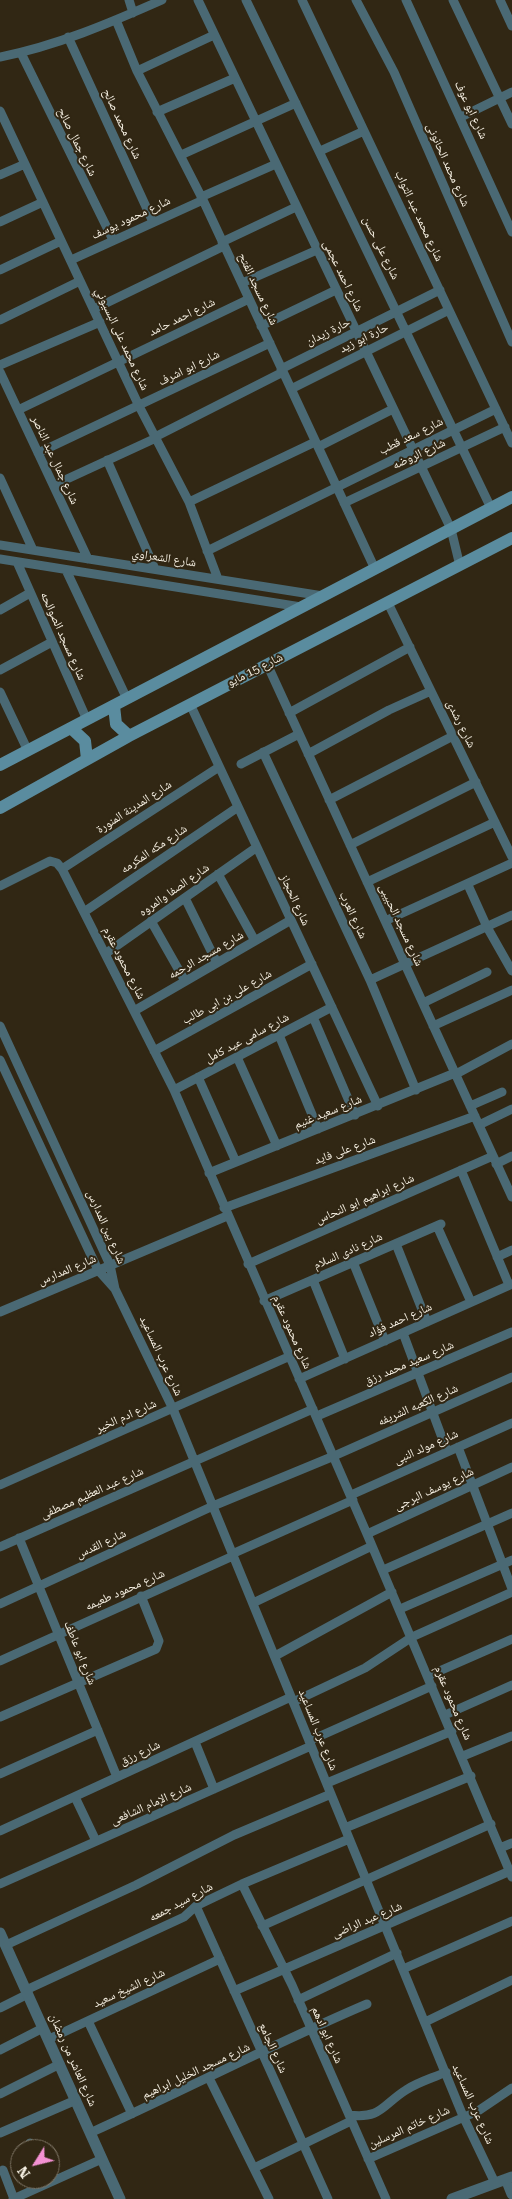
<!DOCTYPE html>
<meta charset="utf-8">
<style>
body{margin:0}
#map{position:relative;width:512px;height:2199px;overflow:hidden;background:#312714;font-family:"Roboto Serif",serif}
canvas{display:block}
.north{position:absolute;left:10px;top:2139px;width:50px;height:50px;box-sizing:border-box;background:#312714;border:1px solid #807767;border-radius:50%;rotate:234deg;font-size:14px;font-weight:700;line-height:20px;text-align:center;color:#f6f0e3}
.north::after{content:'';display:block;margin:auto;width:18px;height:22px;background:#f491d3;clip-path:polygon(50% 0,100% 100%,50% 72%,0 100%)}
</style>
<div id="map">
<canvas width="512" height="2199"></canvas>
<div class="north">N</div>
</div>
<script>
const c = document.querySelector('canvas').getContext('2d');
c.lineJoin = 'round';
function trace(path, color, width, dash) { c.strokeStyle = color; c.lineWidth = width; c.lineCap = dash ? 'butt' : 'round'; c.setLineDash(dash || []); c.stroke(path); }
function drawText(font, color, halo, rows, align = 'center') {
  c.font = font + ' "Roboto Serif","Noto Naskh Arabic",serif'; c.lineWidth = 4; c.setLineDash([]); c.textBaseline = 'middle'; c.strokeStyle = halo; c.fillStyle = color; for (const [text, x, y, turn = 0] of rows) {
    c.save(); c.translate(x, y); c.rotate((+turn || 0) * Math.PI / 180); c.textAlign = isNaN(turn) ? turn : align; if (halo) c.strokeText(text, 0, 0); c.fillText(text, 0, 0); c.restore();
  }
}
trace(new Path2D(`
 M129,0L133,13
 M198,0L451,529L460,566
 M246,0L491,508
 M302,0L512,443
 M356,0L394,72L512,342
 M406,0L512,232
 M453,0L512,124
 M500,0L512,26
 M116,20L137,71L203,200L375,569
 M68,37L153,222
 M21,53L113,240
 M0,57C56,46 110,23 162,0
 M137,71L214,35
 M0,111L139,406L189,502L218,579
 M157,112L235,78
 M461,117L512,92
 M320,151L364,131
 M181,155L296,103
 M0,175L25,164
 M201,197L276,164
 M0,222L43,202
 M222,242L296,207
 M71,260L203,200
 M0,270L61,241
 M242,283L317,250
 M94,309L224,246
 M0,320L80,281
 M261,326L336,290
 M0,365L100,322
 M281,369L440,290
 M0,372L88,559
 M291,389L449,310
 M18,410L249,299
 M155,437L283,372
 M318,447L393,409
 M38,453L270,343
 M107,460L155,569
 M0,478L33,550
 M54,485L156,438
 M189,502L315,442
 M344,503L505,427
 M0,545L323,596
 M207,551L496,409
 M0,559L301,607
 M17,562L87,720
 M66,570L127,699
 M388,603L512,857
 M0,610L30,593
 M267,664L512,1197
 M0,670L52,642
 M0,692L28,751
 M190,704L378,1106
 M289,713L410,647
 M263,752L370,980L416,1090
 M308,754L389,710L431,691
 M241,764L299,734
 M329,800L453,736
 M350,845L476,782
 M62,869L219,767
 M218,874L255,941
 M367,882L495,822
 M468,885L487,927L512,971
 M0,886L50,861L57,863L62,869L174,1090L367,1534L512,1877
 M185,898L217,963
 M84,912L238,807
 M151,921L185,981
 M385,921L512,863
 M105,954L257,847
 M370,980L512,915
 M423,1003L487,972
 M134,1011L291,920
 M313,1017L355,1115
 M0,1026L110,1265L115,1289
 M433,1026L512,990
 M279,1035L318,1129
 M154,1051L312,964
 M237,1057L277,1146
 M0,1060L98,1270L115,1289L173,1409L463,2116L495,2183
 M456,1074L512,1044
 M198,1077L236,1162
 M174,1090L332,1007
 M470,1106L502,1092
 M479,1125L512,1109
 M496,1164L512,1156
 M461,1170L509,1285
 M209,1173L455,1073
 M224,1208L475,1116
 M437,1226L471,1302
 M396,1244L427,1322
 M497,1257L512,1250
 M353,1262L385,1341
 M248,1264L493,1156
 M313,1280L345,1359
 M264,1301L441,1224
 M0,1312L227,1216
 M403,1333L447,1451
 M299,1379L512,1284
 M317,1416L512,1332
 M458,1447L512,1589
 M0,1485L288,1357
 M351,1495L512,1423
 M367,1534L512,1467
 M19,1538L117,1777
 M0,1547L313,1409
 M232,1554L353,1500
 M383,1570L512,1513
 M253,1603L372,1546
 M0,1604L213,1506L334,1456L512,1377
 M400,1609L512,1560
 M275,1656L392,1592
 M0,1661L233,1556
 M428,1676L512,1639
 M293,1702L365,1668L412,1637L512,1592
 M445,1715L512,1685
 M0,1717L156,1649L159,1641L141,1596
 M309,1741L432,1686
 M195,1742L214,1789
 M463,1756L512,1736
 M0,1774L98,1730
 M327,1783L452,1731
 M75,1797L96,1841
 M345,1828L471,1776
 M0,1831L291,1697
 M500,1848L512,1843
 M0,1884L311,1746
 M242,1884L292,1985L386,2199
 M196,1906L328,2199
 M262,1926L491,1824
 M6,1945L136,1885L234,1835L331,1794
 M403,1969L512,1921
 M26,1990L184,1917L196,1906L242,1884L349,1839
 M234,1991L510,1871
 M298,2000L397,1953
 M0,2008L28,1994
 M88,2021L132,2114
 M425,2022L512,1980
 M49,2039L220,1959
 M0,2050L43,2028
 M209,2078L269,2199
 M0,2094L60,2064
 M349,2115C382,2119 382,2105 406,2090C418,2082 433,2078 446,2072
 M0,2133L76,2100
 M90,2133C183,2091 273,2044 367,2004
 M30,2143L33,2149
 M368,2159L478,2111L512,2088
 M254,2168L351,2121
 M3,2170L14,2199
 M13,2199L102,2159`), '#4a6974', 9);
trace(new Path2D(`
 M0,1933L120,2199
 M506,2179L512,2194
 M452,2199L512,2177`), '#4a6974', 11);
trace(new Path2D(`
 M114,706L116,724L129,736
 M71,728L85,741L87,759
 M0,765L512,497
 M0,808L129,736L512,538`), '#5a8c9f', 12);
drawText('12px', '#f6f0e3', '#312714', [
 ["شارع ابو عوف",471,110,65],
 ["شارع محمد صالح",122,124,65],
 ["شارع جمال صالح",77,142,64],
 ["شارع محمد الحانونى",448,165,66],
 ["شارع محمد عبد التواب",419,216,65],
 ["شارع محمود يوسف",131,218,-25],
 ["شارع على حسن",381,248,64],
 ["شارع احمد عجمى",343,276,64],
 ["شارع مسجد الفتح",258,289,65],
 ["شارع احمد حامد",182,317,-26],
 ["حارة زيدان",328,332,-26],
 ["حارة ابو زيد",364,338,-26],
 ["شارع محمد على البسيوني",122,339,65],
 ["شارع ابو اشرف",189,368,-26],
 ["شارع سعد قطب",411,436,-26],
 ["شارع الروضه",419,454,-25],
 ["شارع جمال عبد الناصر",55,460,65],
 ["شارع الشعراوي",164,558,9],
 ["شارع مسجد الصوالحه",63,636,66],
 ["شارع 15 مايو",255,670,-27],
 ["شارع رشدى",461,724,64],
 ["شارع المدينة المنورة",134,807,-33],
 ["شارع مكه المكرمه",154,849,-34],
 ["شارع الصفا والمروه",174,890,-35],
 ["شارع الحجاز",295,900,65],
 ["شارع العرب",353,915,65],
 ["شارع مسجد الحبيبى",401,925,65],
 ["شارع مسجد الرحمه",206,955,-30],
 ["شارع محمود عقرم",124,963,63],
 ["شارع على بن ابى طالب",227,997,-29],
 ["شارع سامى عيد كامل",247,1038,-28],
 ["شارع سعيد غنيم",328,1112,-22],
 ["شارع على فايد",345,1150,-20],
 ["شارع ابراهيم ابو النحاس",365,1199,-24],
 ["شارع بين المدارس",106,1227,66],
 ["شارع نادى السلام",348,1251,-24],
 ["شارع المدارس",67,1270,-23],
 ["شارع احمد فؤاد",400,1320,-24],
 ["شارع محمود عقرم",292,1332,66],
 ["شارع عرب المساعيد",161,1356,65],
 ["شارع سعيد محمد رزق",409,1363,-23],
 ["شارع الكعبه الشريفه",418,1405,-24],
 ["شارع ادم الخير",126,1416,-24],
 ["شارع مولد النبى",426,1447,-24],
 ["شارع يوسف البرجى",434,1489,-25],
 ["شارع عبد العظيم مصطفى",92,1493,-24],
 ["شارع القدس",101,1544,-25],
 ["شارع محمود طعيمه",125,1590,-24],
 ["شارع ابو عاطف",80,1653,68],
 ["شارع محمود عقرم",453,1703,67],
 ["شارع عرب المساعيد",318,1730,68],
 ["شارع رزق",140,1753,-25],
 ["شارع الإمام الشافعى",151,1804,-24],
 ["شارع سيد جمعه",181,1902,-28],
 ["شارع عبد الراضى",367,1920,-23],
 ["شارع الشيخ سعيد",129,1988,-25],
 ["شارع ابو ادهم",327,2035,66],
 ["شارع الجامع",273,2048,66],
 ["شارع العاشر من رمضان",73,2060,66],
 ["شارع مسجد الخليل ابراهيم",196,2071,-25],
 ["شارع عرب المساعيد",473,2104,66],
 ["شارع خاتم المرسلين",409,2127,-24]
]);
</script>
